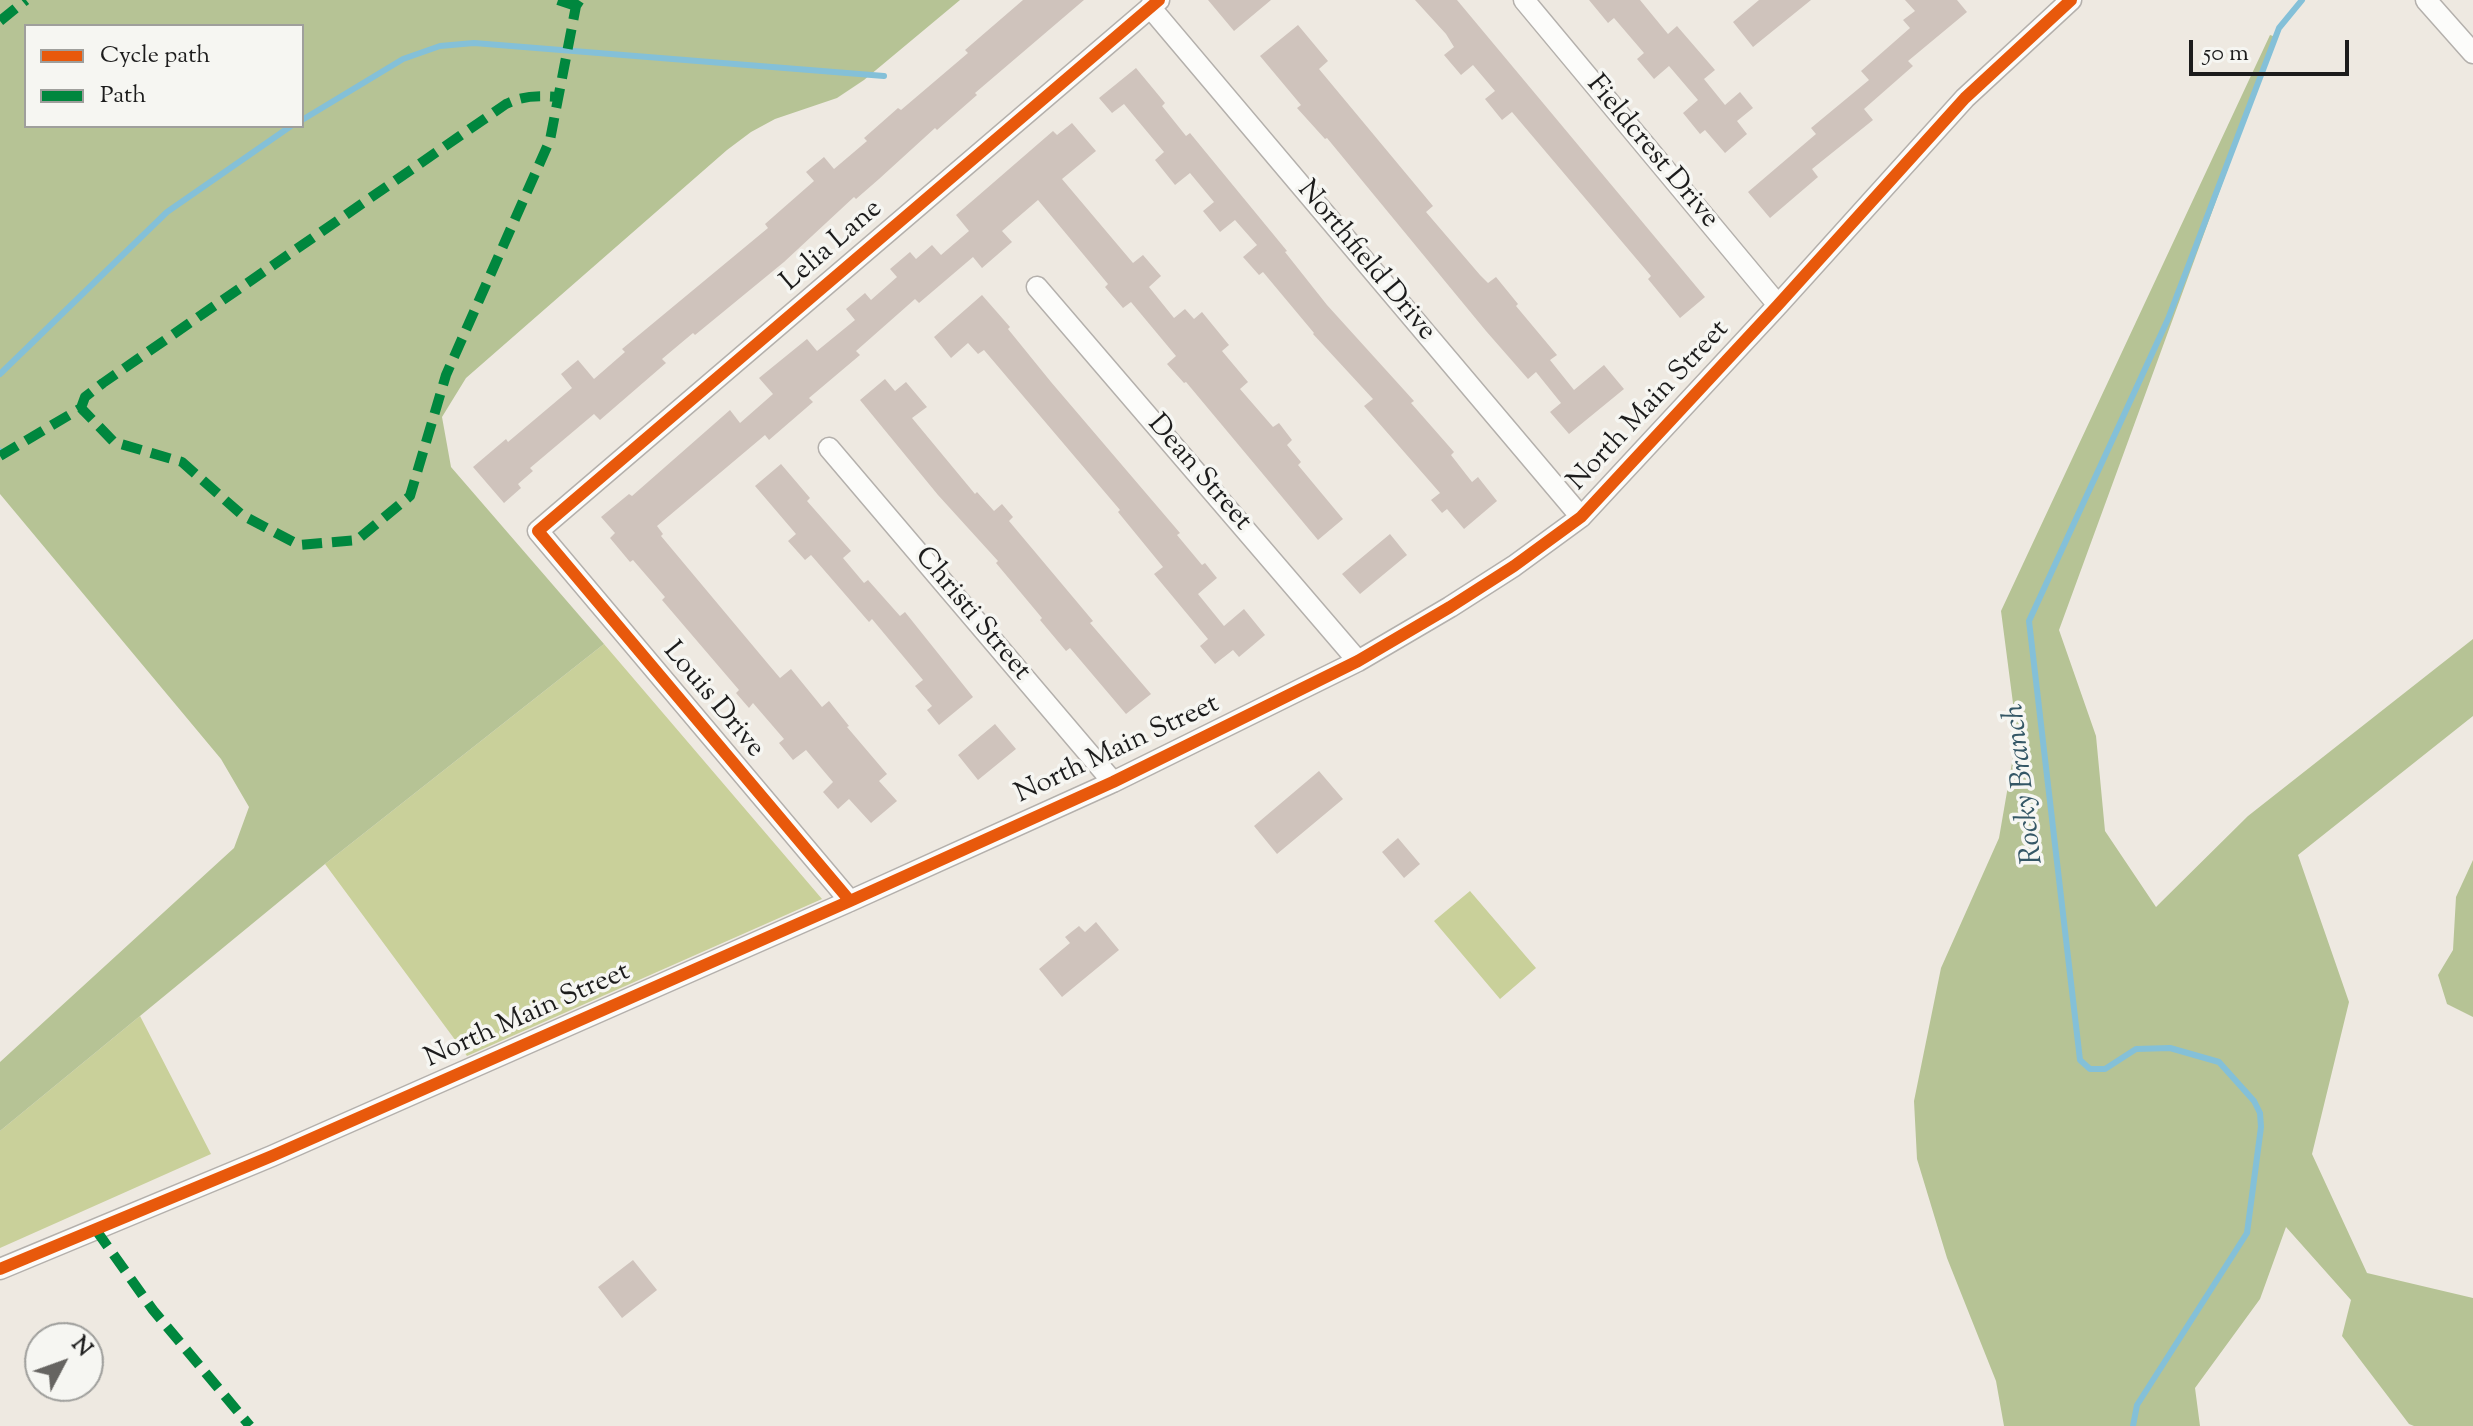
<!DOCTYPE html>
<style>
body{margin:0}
#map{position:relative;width:2473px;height:1426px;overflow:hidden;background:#eee9e1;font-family:"Sorts Mill Goudy",serif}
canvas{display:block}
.legend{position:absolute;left:24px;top:24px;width:280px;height:104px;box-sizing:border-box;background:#f6f6f2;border:2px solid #9f9f9c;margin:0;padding:10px 14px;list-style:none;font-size:24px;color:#1c1c1c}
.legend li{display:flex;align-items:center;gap:16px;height:40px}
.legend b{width:40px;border:2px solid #9f9f9c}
.north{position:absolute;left:24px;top:1322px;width:80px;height:80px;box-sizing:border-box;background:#f6f6f2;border:2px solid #9f9f9c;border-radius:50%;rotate:49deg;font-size:22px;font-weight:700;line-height:32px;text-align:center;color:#1c1c1c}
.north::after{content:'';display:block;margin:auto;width:28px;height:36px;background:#666461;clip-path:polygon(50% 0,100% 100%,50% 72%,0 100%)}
.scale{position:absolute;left:2189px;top:40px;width:160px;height:36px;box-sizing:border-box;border:4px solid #1c1c1c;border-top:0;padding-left:10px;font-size:24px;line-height:28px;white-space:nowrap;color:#1c1c1c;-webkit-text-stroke:6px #f6f6f2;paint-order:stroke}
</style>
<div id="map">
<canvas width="2473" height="1426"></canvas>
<ul class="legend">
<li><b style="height:10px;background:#e8590c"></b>Cycle path</li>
<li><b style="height:10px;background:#00873e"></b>Path</li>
</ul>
<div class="north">N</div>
<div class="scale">50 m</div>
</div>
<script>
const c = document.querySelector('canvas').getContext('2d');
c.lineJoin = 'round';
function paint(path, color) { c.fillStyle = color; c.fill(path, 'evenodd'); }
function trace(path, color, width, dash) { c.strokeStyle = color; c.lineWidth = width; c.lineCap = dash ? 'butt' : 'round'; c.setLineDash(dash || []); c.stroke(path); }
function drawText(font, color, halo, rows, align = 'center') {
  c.font = font + ' "Sorts Mill Goudy",serif'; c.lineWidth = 7; c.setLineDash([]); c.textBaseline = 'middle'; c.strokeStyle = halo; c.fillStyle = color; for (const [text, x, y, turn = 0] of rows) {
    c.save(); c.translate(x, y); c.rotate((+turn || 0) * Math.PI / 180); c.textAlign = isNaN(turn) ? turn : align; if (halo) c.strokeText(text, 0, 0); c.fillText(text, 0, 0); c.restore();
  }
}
paint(new Path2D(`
 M604,644L822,899L467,1056L325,864Z
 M1470,891L1536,968L1500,999L1434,921Z
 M140,1016L211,1154L0,1248V1131Z`), '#c9d09a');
paint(new Path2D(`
 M0,0H960L864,80L837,98L775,119L751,132L727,150L466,378L442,417L451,467L604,644L325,864L0,1131V1062L234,848L249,807L221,759L0,494ZM26,26H302V126H26Z
 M2270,35L2276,37L2059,630L2096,736L2105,831L2156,907L2248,816L2473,639V716L2298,855L2349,1002L2312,1154L2367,1273L2473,1298V1426H2414L2409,1424L2342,1336L2351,1300L2286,1227L2260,1299L2195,1388L2200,1426H2004L1996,1381L1947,1258L1917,1159L1914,1101L1941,968L1999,838L2017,734L2001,611Z
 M2473,860V1017L2447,1004L2438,975L2453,950L2456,897Z`), '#b6c395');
trace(new Path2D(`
 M302,120L403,59L440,46L474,43L884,76
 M0,374L167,212L291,126
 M0,451L4,454
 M2133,1426L2137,1405L2247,1233L2261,1127L2260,1113L2254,1101L2219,1062L2170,1048L2136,1049L2105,1069H2090L2080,1060L2029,621L2168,319L2279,28L2302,0`), '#84c0d8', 6);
paint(new Path2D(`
 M1023,0H1084L975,93L977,95L937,130L935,128L879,179L856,199L854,197L784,262L695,335L693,333L662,359L666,363L600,420L594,414L530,468L533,471L518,484L521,488L504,503L473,467L506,439L508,442L572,388L561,374L578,360L594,379L625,352L622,349L768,228L765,224L814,181L806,172L824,157L834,169L867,141L864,138L898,108L901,110L968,53L965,50Z
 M1208,0H1271L1234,31Z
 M1415,0H1457L1705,297L1680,318L1648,279L1651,276L1512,112L1502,120L1485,99L1495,91L1473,65L1461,75L1444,55L1454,47L1446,34Z
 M1589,0H1640L1668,34L1677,26L1715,70L1704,79L1725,105L1740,92L1753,108L1737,121L1747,134L1725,153L1705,130L1700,134L1683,113L1698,100L1669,66L1654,79L1637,59L1644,53L1614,18L1608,23Z
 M1759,0H1811L1753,47L1733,22Z
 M1905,0H1957L1967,12L1908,61L1913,66L1864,109L1873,120L1812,169L1818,177L1770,218L1748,192L1816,134L1811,128L1869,80L1861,71L1910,28L1903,20L1915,11Z
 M1298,25L1328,61L1319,69L1433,206L1426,212L1480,275L1488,283L1496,277L1518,304L1516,306L1557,355L1550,360L1574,390L1604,365L1624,389L1569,434L1550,412L1561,403L1536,372L1528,379L1486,331L1327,138L1325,139L1297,108L1301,105L1260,56Z
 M1136,68L1165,103L1162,106L1186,136L1190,133L1287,251L1285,252L1327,305L1414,401L1411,403L1454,452L1451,455L1472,482L1478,477L1497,501L1464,529L1447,509L1442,513L1431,500L1440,493L1364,406L1373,399L1313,334L1314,333L1263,272L1259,275L1243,257L1257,245L1235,220L1220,232L1203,211L1214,202L1190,173L1175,185L1155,160L1164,152L1124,104L1112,113L1099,98Z
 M1072,123L1096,151L1062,179L1133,263L1143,255L1161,276L1149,287L1174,318L1185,309L1194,319L1202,312L1229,345L1222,351L1248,382L1240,389L1273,427L1279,423L1292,440L1287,445L1301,462L1298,465L1343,519L1318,540L1186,382L1184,383L1167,364L1176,356L1131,302L1123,308L1105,287L1108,284L1038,200L1002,231L1012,242L982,268L973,257L919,303L915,299L856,351L860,355L809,398L813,402L769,440L765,435L657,526L663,534L661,536L769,665L780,678L791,669L822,707L829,701L849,726L847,727L887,774L879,781L897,801L871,823L849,799L838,809L823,792L833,782L806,750L793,760L779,743L784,739L753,703L749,708L736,693L739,690L662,600L665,597L633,560L630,562L610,538L615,533L601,517L629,494L632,496L730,410L740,423L773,394L759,378L807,339L817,351L855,320L846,309L865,293L871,300L897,277L890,269L910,252L916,259L932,245L941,255L969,231L956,215L1053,131L1057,135Z
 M982,295L1010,327L1008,329L1051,382L1180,533L1177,535L1202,565L1205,563L1217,578L1198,594L1224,626L1244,609L1265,635L1239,657L1233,650L1215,664L1200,646L1208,639L1154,574L1163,567L1118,512L1120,510L984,350L978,354L968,343L951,358L934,337Z
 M885,379L895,391L906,382L927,407L912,418L975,494L977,492L994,511L1002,504L1013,517L1009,521L1093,621L1090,623L1151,694L1126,714L1070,648L1066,651L1040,620L1042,618L996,563L998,561L938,495L860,400Z
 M781,464L810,498L807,501L851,551L843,558L864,583L868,580L900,616L905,612L973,697L939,725L927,710L932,706L915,686L923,680L872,619L869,622L811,555L805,560L788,541L796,534L755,486Z
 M1390,534L1407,555L1360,594L1342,574Z
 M995,724L1016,749L978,780L958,755Z
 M1319,771L1343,799L1277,854L1254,826Z
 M1398,838L1420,864L1404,878L1382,852Z
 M1096,922L1119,950L1062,997L1039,969L1070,943L1065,937L1079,926L1085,932Z
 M633,1260L657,1290L622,1318L598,1287Z`), '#cfc3bc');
const minor = new Path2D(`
 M1524,0L1778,305
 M2426,0L2473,53
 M1150,7L1581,517
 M1037,287L1358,661
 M829,448L1113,782
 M850,901L538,531L1159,0
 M0,1269L272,1156L850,901L1113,782L1358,661L1450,607L1514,566L1581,517L1778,305L1965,98L2071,0`);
trace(minor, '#b4b0ac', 23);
trace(minor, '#fcfcfa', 20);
trace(new Path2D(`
 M558,0L576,6
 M0,21L26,0
 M81,408L85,397L103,383L506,104C524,95 539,96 558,97
 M0,456L81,408L114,442L182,462L242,515L299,545L357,540L410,496L446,375L550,140L576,6L580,0
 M96,1230L153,1310L250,1426`), '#00873e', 10, [20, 10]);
trace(new Path2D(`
 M850,901L538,531L1159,0
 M0,1269L272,1156L850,901L1113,782L1358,661L1450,607L1514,566L1581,517L1778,305L1965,98L2071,0`), '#e8590c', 12);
drawText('28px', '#1c1c1c', '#f6f6f2', [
 ["Fieldcrest Drive",1651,153,50],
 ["Lelia Lane",833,247,-41],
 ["Northfield Drive",1365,262,50],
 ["North Main Street",1650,407,-47],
 ["Dean Street",1198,474,49],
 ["Christi Street",971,615,50],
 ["Louis Drive",712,701,50],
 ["North Main Street",1118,751,-25],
 ["North Main Street",528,1017,-24]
]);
drawText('italic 30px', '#345766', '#f6f6f2', [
 ["Rocky Branch",2026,784,-97]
]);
</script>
